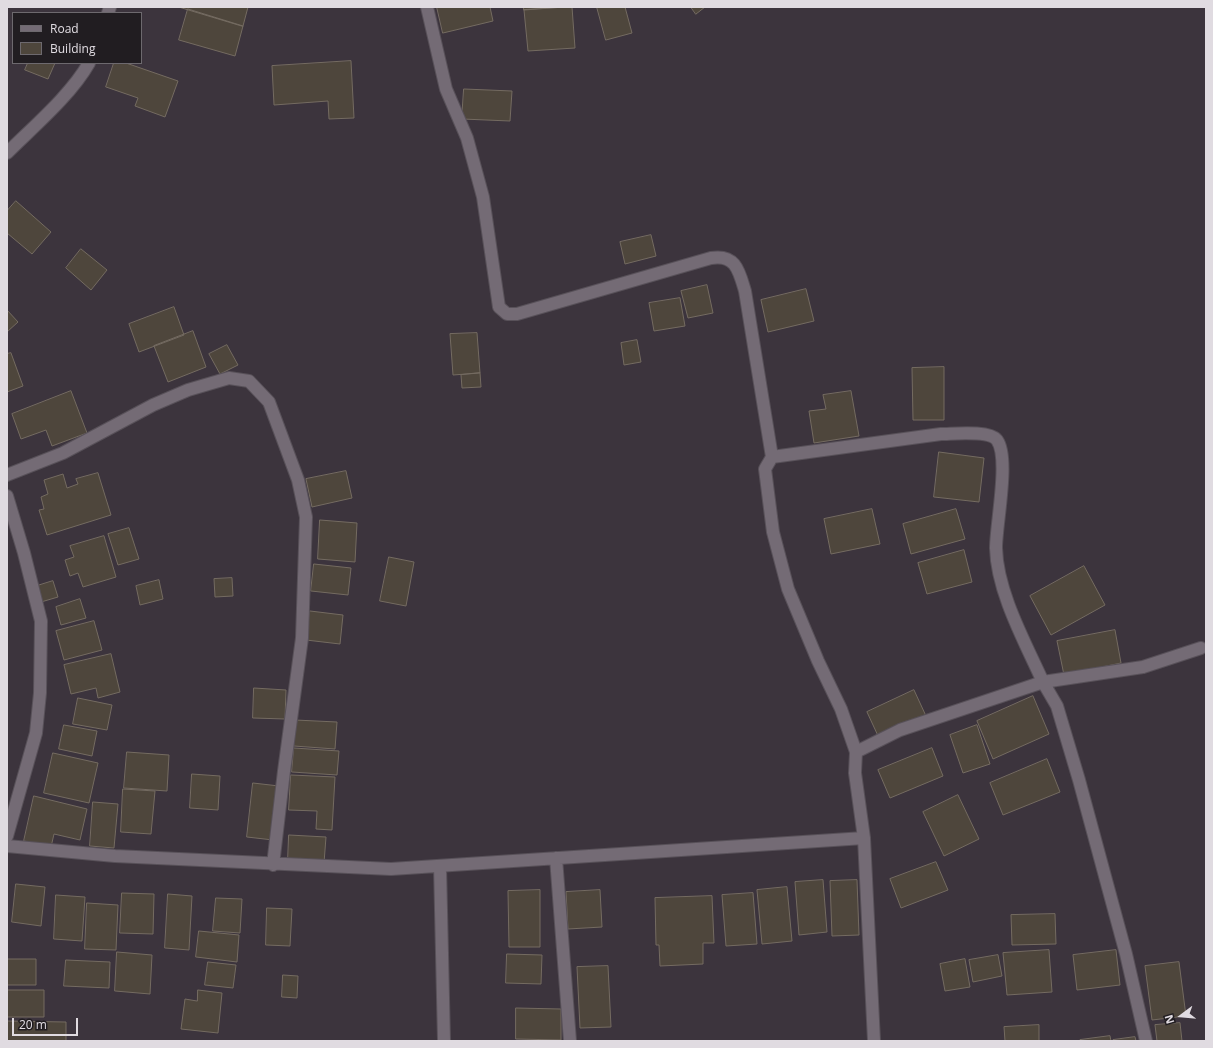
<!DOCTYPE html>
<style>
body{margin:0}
#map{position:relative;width:1213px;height:1048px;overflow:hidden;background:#3c343d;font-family:"Open Sans",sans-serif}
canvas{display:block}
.frame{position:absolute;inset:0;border:8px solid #e0dbe1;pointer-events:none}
.legend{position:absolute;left:12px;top:12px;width:130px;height:52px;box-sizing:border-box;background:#211d21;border:1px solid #6d696e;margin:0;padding:5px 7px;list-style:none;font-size:12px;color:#e0dbe1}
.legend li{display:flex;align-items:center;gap:8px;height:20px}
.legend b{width:20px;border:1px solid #6d696e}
.north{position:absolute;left:1161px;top:996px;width:40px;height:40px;-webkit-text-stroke:3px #211d21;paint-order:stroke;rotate:254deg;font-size:11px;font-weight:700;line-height:16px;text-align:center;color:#e0dbe1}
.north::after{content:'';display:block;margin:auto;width:14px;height:18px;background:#e0dbe1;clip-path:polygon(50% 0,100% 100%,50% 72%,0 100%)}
.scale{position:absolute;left:12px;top:1018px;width:66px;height:18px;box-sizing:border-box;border:2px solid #e0dbe1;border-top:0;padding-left:5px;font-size:12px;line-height:14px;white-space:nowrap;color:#e0dbe1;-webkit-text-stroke:3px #211d21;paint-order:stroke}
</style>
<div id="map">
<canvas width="1213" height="1048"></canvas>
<div class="frame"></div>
<ul class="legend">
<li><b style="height:5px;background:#746b75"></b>Road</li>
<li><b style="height:11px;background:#4e463c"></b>Building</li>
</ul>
<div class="north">N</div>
<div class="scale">20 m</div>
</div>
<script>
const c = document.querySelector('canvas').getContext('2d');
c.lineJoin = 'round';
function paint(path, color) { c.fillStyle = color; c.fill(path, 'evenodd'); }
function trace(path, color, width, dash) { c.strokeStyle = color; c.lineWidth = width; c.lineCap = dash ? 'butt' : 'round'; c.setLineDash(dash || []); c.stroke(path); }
const building = new Path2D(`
 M179,7H248L243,26Z
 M437,7H490L493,21L443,33Z
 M524,7H564L524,10Z
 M572,7L575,48L528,51L524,10Z
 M597,7H625L632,33L606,40Z
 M691,7H705L696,14Z
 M188,9L243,26L235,56L179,40Z
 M351,61L354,118L329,119L328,101L274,105L272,66Z
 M28,63H55L48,79L25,70Z
 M114,63H126L178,81L165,117L135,106L138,98L106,87Z
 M464,89L512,91L510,121L462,119Z
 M16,201L51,232L32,254L7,233V211Z
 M651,235L656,256L625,264L620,242Z
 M81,249L107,270L91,290L66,268Z
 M707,285L713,313L688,318L681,291Z
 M806,289L814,321L768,332L761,300Z
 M680,298L685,326L654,331L649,303Z
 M174,307L184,335L139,352L129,324Z
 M7,310L18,322L7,332Z
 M193,331L206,367L168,382L154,346Z
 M477,333L480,373L453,375L450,334Z
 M637,340L641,362L624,365L621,343Z
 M227,345L238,365L220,374L209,354Z
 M11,353L23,386L7,392V354Z
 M944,367V420H913L912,368Z
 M480,373L481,387L462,388L461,375Z
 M71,391L87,433L52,446L46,430L21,439L12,414Z
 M851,391L859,436L814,443L809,411L826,409L823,395Z
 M939,452L984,458L979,502L934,497Z
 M346,471L352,498L312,507L306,479Z
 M98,473L111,515L47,535L39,510L44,509L41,497L48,494L44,480L63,474L67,488L78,484L76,479Z
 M872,509L880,544L831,554L824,519Z
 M956,509L965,539L911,554L903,524Z
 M320,520L357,523L355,562L318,559Z
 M129,528L139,559L118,565L108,534Z
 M104,536L116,577L83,587L78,573L70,576L65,560L74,557L70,546Z
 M964,550L972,582L927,594L918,563Z
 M389,557L414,562L406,606L380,601Z
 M314,564L351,568L348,595L311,591Z
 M1084,566L1105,605L1051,635L1030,596Z
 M232,578L233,596L215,597L214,579Z
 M159,580L163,599L140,605L136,586Z
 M53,581L58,597L41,602L37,586Z
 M80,599L86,618L61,625L56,607Z
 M310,611L343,615L340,644L306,640Z
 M94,621L102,650L64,660L56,631Z
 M1115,630L1121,663L1064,675L1057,641Z
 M111,654L120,692L98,698L96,688L71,694L64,665Z
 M254,688L286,690L285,719L253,718Z
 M914,690L926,716L879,738L867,712Z
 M1033,696L1049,734L993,759L977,721Z
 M78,698L112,705L107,730L73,724Z
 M295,720L337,722L335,749L294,746Z
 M64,725L97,731L92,756L59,749Z
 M977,725L990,764L963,773L950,735Z
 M294,748L339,751L337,775L292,772Z
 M932,748L943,776L890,798L878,770Z
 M127,752L169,755L167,791L124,788Z
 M53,753L98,763L89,803L44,793Z
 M1047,759L1060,792L1003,815L990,783Z
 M192,774L220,776L218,810L190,808Z
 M291,775L335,777L332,830L316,829L317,811L289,810Z
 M253,783L279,786L273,840L247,837Z
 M123,789L155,791L151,834L121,832Z
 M958,795L979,839L944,856L923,812Z
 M34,796L87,809L80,840L54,834L51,847L24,841Z
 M93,802L118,804L114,848L90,846Z
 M289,835L326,837L324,863L288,861Z
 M936,862L948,890L901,908L890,879Z
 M823,880L827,932L799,935L795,882Z
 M857,880L859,935L832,936L830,881Z
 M16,884L45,887L41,926L12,922Z
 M787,887L792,941L762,944L757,890Z
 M540,890V947H509L508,891Z
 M600,890L602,927L568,929L566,892Z
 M122,893L154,894L153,934L120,933Z
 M753,893L757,944L726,946L722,895Z
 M168,894L192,896L189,950L165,948Z
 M56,895L85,897L82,941L54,939Z
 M712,896L714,943H703V964L660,966L659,945H656L655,898Z
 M216,898L242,899L240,933L213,931Z
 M87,903L118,905L116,950L85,949Z
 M267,908L292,909L290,946L266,945Z
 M1055,914L1056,944L1012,945L1011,915Z
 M199,931L239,935L237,962L196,957Z
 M1049,950L1052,992L1007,995L1003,953Z
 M1116,950L1120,985L1077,990L1073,955Z
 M117,952L152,955L150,994L115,991Z
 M507,954L542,955L541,984L506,983Z
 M998,955L1002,976L973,982L969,960Z
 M7,959H36V985H7Z
 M965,959L970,987L945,991L940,964Z
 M66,960L110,962L109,988L64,986Z
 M208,962L236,965L233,988L205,985Z
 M1179,962L1186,1016L1152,1020L1145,966Z
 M608,966L611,1027L580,1028L577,967Z
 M283,975L298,976L297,998L282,997Z
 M7,990H44V1017H7Z
 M198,990L222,993L218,1033L181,1029L185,999L197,1001Z
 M516,1008L561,1009V1040L516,1039Z
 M7,1021L66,1022V1041H7Z
 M1180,1023L1182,1041H1157L1155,1025Z
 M1039,1025V1041H1005L1004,1027Z
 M1110,1036L1111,1041H1080V1040Z
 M1135,1037L1136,1041H1113V1040Z`);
paint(building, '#4e463c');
trace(building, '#746b61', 1);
const minor = new Path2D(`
 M427,7L446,89L467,138L483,197L499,307L507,314H517L711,258C736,254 739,271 745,291L772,457
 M108,13L110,7
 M7,153C33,127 71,95 89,63
 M7,475L63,453L153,405L188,390L229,378L249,381L269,402L298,480L306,517L302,638L284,771L273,865
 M7,496L24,553L41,621L40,693L36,733L7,836
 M856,752L841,709L818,661L788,589L773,532L765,469L772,457L941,434C953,434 989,430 997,440C1010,458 996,524 996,548C997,592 1025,642 1043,682L900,730L856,752L855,773L864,838
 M7,846L115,856L391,869L864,838L874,1041
 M556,858L570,1041
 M440,866L444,1041
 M1146,1041L1126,954L1079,780L1057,706L1043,682L1143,667L1201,648`);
trace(minor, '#585159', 14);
trace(minor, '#746b75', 12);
</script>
